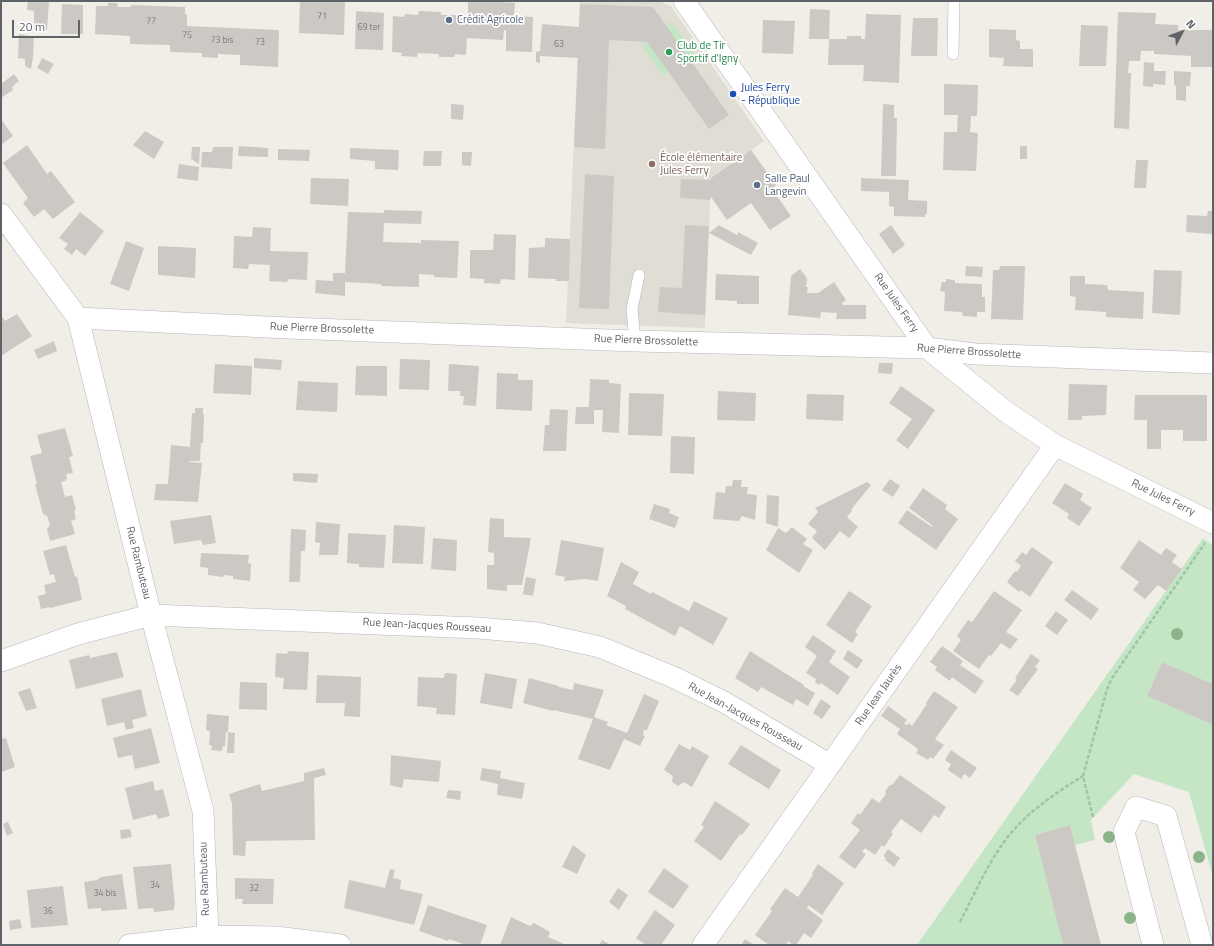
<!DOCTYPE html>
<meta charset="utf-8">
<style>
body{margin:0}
#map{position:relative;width:1214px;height:946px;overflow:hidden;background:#f0eee7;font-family:"Titillium Web",sans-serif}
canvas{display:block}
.frame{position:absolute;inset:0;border:2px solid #5f6267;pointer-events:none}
.north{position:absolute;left:1162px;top:12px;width:40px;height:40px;-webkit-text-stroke:3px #fff;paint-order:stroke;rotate:49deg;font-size:11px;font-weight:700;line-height:16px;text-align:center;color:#5f6267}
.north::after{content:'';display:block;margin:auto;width:14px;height:18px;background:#5f6267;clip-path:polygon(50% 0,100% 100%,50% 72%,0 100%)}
.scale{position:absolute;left:12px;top:20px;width:68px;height:18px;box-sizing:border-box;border:2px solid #5f6267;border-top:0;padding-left:5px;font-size:12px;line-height:14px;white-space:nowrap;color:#5f6267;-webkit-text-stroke:3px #fff;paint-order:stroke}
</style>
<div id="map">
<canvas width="1214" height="946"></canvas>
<div class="frame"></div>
<div class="north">N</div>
<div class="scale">20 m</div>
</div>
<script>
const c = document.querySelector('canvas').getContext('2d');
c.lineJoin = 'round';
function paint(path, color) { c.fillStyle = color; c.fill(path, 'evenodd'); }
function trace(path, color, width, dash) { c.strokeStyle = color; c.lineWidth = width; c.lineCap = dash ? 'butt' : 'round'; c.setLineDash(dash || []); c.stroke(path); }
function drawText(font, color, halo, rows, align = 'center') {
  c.font = font + ' "Titillium Web",sans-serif'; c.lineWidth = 3.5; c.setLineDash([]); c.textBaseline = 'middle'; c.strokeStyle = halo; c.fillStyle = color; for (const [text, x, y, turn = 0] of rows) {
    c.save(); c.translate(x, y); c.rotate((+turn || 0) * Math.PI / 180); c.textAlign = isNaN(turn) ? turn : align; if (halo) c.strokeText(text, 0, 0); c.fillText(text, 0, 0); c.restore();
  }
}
paint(new Path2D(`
 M580,1H658L671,6L764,141L711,178L705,328L566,323Z`), '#e0ddd5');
paint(new Path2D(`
 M672,21L695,56L663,75L642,47Z
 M1203,538L1213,546V684L1162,662L1147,696L1213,725V877L1189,792L1134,774L1091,820L1095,840L1075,845L1070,825L1035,835L1063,945H917Z`), '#c5e6c5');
paint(new Path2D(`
 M28,1H49L47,30L34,29V11L27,10Z
 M300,1L345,2L344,35L299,33Z
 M468,1H499V2L515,3L514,16L533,17L532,52L506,51V30H504L503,40L467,38L466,55L455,54L454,57H439V54L418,53L417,57L401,56L402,53L392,52L393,16L404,17L405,14L418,15L419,11L441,12V15H456V18L468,19Z
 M108,3H117L118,7H131V5L185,7V14L187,15V26L279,30L278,67L240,65V55L218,54V58L202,57V53L170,52V45L130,44V36L95,34L96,6H108Z
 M62,4L83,5V34H61Z
 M580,4L653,7L729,115L709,129L647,42L609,40L605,149L574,147L578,58L540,56V63L536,62V52L540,51L542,24L579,27Z
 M810,9L830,10L829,39H847V36H861V39H865L866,14L901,15L899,83L863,81L864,65H828L829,39H809Z
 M356,11L384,13L383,50L355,49Z
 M1118,12L1156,13L1155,24L1178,25V30H1213V67H1191V56L1154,54V51H1141L1140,61H1129L1128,73H1131L1129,129L1114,128Z
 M913,18H938L937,56H911Z
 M763,20L795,21L793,54L762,53Z
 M1081,25L1108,26L1106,66H1079Z
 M989,29L1016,30V40L1020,41V49H1033V67L1003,66L1004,58L989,57Z
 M19,34L34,37L33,57L31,69L25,66V59L18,58Z
 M42,58L54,64L48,74L37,68Z
 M1144,62L1154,63V71H1166L1165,85L1153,84V87L1143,86Z
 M1174,71L1191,72L1190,86H1186V101L1176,100V86L1174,85Z
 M14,74L19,81L12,87L13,90L1,98V84Z
 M944,84L978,85L977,116H971L970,132L978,133L976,171L943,170L944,132H957L958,115H944Z
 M451,104L464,105L463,120L451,119Z
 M883,104L894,105V118H897L896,176H881Z
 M1,119L13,136L1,145Z
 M145,131L164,142L154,159L133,145Z
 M27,145L47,174L51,171L75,202L53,219L44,209L34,217L23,203L28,198L3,163Z
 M239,146L268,148V157L238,156Z
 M1020,146H1027V159H1020Z
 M192,147H200L199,164L191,159Z
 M213,147H233L232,169L201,167L202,152H212Z
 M350,148L399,150L398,170L375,169V161L350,159Z
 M278,149L310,150L309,161L278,160Z
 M751,150L776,185L772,189L791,216L770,230L751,203L727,220L711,197L710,200L680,198L681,179L711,180V178Z
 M424,151H442L441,166H423Z
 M462,152H472L471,166L462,165Z
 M1136,160H1148L1146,188H1134Z
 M179,164L199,167L198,181L177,178Z
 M585,174L614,176L609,309L579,308Z
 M311,178L349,179L348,206L310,204Z
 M861,178L909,180L908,200L927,201V214H925V217L894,216V207L889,206V192L861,191Z
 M384,210L422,211L421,224L384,223L383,242L421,243V240L459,241L457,278L434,277V275L419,274V287L381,286V284L345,282V296L315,293L316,280L333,281V273H345L348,212L384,213Z
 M1208,211H1213V234L1186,232L1187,215L1207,216Z
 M80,212L104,231L85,256L76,249L72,255L64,249L68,244L59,238Z
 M685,225L709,226L705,315L658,312L660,287L682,288Z
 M719,225L737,235L738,232L758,243L751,255L709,233Z
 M891,225L905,245L893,254L879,234Z
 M253,227L271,228L270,251L308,252L307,280L288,279L287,282L269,281L270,265L249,264L248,269L233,268L234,236L252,237Z
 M494,234L516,235L515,280L501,279L500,284L484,283V279L470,278V250H493Z
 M545,238L570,239L569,281H556V279L528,278L529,248L545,247Z
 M126,241L144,248L129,291L110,284Z
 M158,246L196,248L195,278L158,275Z
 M966,266L983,267L982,277L965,276Z
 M1000,266H1025L1023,320L991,319L993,270H999Z
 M800,269L807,278L806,287H808L807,293H818L834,282L846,300L842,303L843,305H866V319H836L837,313L821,312L820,318L788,315L791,276Z
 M1154,270L1182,271L1180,315L1152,313Z
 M716,274L759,276V304H737V301L715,300Z
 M1070,276H1085V284L1107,285L1108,290L1144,292L1143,319L1106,317V312L1075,310L1076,297L1070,296Z
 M946,279L955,280V283L982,284V297H985V312H977V317L963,316L962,312L944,311L945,292L940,291L942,282H946Z
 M17,314L32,336L1,356V315L5,321Z
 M54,341L57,351L38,359L34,350Z
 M254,358L282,360L281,370L254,368Z
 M400,359L430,360L429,390L399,389Z
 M879,363H893L892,374L878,373Z
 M215,364L252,366L251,395L213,393Z
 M449,364L479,366L476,406L463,405L464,396H460V391H448Z
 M356,366H387V396L355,395Z
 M497,373L518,374V380H533L532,411L496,409Z
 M590,379L609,380V383L621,384L619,433L602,432L603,410H594V424H575L576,407H589Z
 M298,381L338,383L337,412L296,410Z
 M1069,384L1107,385L1106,415L1082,416V420H1068Z
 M901,386L935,410L908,449L896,440L912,419L889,403Z
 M718,391L756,393L755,421L717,420Z
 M629,393L664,394L662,436L628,435Z
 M807,394L844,395L843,421L806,419Z
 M1135,395H1207V441H1183V430H1161V449H1147V420H1134Z
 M195,408H203V414H204L203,443H201L200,461H189V462L202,463L198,502L154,500L156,484H168L171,445L190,447L192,413H195Z
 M550,409L568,410L566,451H543L545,425H549Z
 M65,428L73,456L69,457L73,473L66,474L67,478L65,481L61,482L65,497L72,495L76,510H74L76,519L71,521L75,534L50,541L47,529L50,525L47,516L43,514L35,484H37L30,456L42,453L37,435Z
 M671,436L695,437L694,474L670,473Z
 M293,473L318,474L317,483L293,481Z
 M890,479L900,486L893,497L882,490Z
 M733,480H742L741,487H748L747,494L757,495L755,520L742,516L739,521L713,519L716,492L725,493L726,486H732Z
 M867,482L871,485L851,510L852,511L847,517L858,527L849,538L840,531L825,550L812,538L817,531L808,524L818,512L815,508Z
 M1065,483L1083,494L1080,500L1092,508L1079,526L1067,518L1069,514L1052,503Z
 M923,488L947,505L945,509L958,519L936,550L898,523L907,510L932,527L933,526L909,508Z
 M767,495L779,496L778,527L766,523Z
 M654,504L670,509L669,513L679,517L675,528L649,519Z
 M211,515L216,543L203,545L201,540L174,544L170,521Z
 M490,518L504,519V537L531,538L522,585H507V591L487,589V565H494V553L488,552Z
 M316,522L340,524L338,555H319L320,543L315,542Z
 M394,525L425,527L423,564L392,563Z
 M792,527L807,539L803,544L813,550L799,573L766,550L778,528L786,533Z
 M291,529L306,530L305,551H301L300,582H289Z
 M348,533L386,535L384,568L359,567V564L347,563Z
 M433,538L457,540L456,571L431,569Z
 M561,540L604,548L598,581L586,579L564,581L565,577L555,575Z
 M1139,540L1161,555L1166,548L1177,555L1172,562L1182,569L1166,591L1158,585L1145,599L1133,590L1139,582L1120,568Z
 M66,545L75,577L77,576L82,600L50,608V607L41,609L38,596L46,594L44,585L56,582L54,574L50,575L43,551Z
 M1032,547L1053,562L1030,597L1021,590L1019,592L1007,582L1015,571L1017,572L1021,566L1015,561L1022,552L1026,555Z
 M201,553L249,555L248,563L251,564L250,581L233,579V576L224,575L223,577L208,575V568L200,567Z
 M621,562L639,572L633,584L651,594L652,592L689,611L694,601L728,618L713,645L680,626L675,636L625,609L626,606L607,596Z
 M526,577L536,579L533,596L523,594Z
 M1072,590L1099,609L1091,620L1064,600Z
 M849,591L872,606L855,632L858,634L852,643L826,625Z
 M994,591L1022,610L1006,632L1018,639L1010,649L1001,643L991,656L989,655L979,669L953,651L961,640L957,636L968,620L972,622Z
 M1056,611L1068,620L1057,635L1045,626Z
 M813,635L836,651L829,662L850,677L838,695L821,683L819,685L815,682L816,679L806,673L817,656L805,647Z
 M942,646L963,661L960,665L984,681L975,694L952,677L950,681L935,670L937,667L930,662Z
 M848,650L863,660L857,669L843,659Z
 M288,651L309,652L307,690L283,689L284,678L275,677L276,653L287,654Z
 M750,651L804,685L803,686L815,693L808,706L796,699L793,705L761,687L758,692L735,678Z
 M117,652L124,677L76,689L69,660L89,655L90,658Z
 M1031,654L1040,660L1035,667L1038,669L1018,696L1009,690L1017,680L1015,678Z
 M1162,662L1213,684V725L1147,696Z
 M445,673L457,674L455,715L436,714L437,708L417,706L418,677L444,678Z
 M485,673L517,679L512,709L480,703Z
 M317,675L361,677L360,717L344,716L345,703H316Z
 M529,678L559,686V687L573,690L574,683L604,690L594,717L608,722L606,725L627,733L644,694L659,701L647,730H644L643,735L645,736L640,746L624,739L610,770L578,759L593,719L553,710V711L523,703Z
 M240,682L267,683V710L239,709Z
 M30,688L37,708L26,711L18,692Z
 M141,689L147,716L132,720L134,728L126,730L124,722L107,726L101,699Z
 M934,691L958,707L935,739L944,745L933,759L930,757L928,760L916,753L918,749L897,734L900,729L881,716L888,706L907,720L904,724L907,725L909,723L912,726L927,704L926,703Z
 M821,699L831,706L822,719L813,713Z
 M207,714L229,716L228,732H226L225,746H223L222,751L211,750L212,746L209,745L210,731L206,730Z
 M151,728L160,763L135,769L132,755L118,758L113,738Z
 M228,732L235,733L234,753H227Z
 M6,738L15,767L1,772V739Z
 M679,744L690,750L692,746L709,756L692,787L684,782L678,786L672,782L673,776L664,770Z
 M741,745L781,770L769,789L728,764Z
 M951,750L977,768L970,778L964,774L961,779L948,770L951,764L945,760Z
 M391,755L441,761L439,782L404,779L402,788L390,785Z
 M324,768L326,775L314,778L315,840L246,841L245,856L233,855L232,804L229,794L260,784L262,791L304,781V773Z
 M482,768L501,771L500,778L525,783L522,799L497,795L498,784L480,780Z
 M900,775L946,807L939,818L934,815L921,833L901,819L891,832L893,834L884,847L882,845L875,855L865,848L862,852L866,854L855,869L839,857L860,830L851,823L858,813L860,815L872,798L879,803L886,794L885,791L890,785H892Z
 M153,781L155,791L163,789L170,816L158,819L156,814L133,820L125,788Z
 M448,790L461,791L460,800L446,798Z
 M715,801L750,824L742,835L740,834L721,861L694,841L704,827L701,825Z
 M8,822L13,833L7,836L3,824Z
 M1070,825L1075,845L1101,945H1063L1035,835Z
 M130,829L132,837L121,839L120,830Z
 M573,845L586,855L577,874L562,867Z
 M888,849L900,858L894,867L885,860L886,858L884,857V855Z
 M171,864L175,906H174V910L154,912L153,908L138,909L133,867Z
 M818,864L844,883L822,915L808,905L807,908L823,920L811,938L804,933L796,945H793L788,941L786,945H769L755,935L772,911L770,909L785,888L798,897L813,875L812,873Z
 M664,868L689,886L673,909L648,892Z
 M390,869L395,870L393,878L401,880L400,889L423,894L414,925L344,908L349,880L385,888Z
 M122,874L127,909L101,911V908L88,909L84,882L97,880L101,877Z
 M235,878L274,879L273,904H242L243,899H235Z
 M63,886L68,925L31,928L27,890Z
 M618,888L628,895L619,910L609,902Z
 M428,905L487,925L480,945H466L449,939L448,941L419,931Z
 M655,910L675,925L661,945H646L636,938Z
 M511,917L530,926L534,923L550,932L548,937L566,945H500Z
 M20,919L22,928L10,930L9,921Z
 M745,939L754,945H741Z
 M602,940L611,945H599Z`), '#ccc9c4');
const service = new Path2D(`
 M953,54L954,1
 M635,341L632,309L639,275`);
const minor = new Path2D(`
 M684,1L927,348L1005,411L1055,445L1213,523
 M1,214L78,318L151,615L203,811L208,936L209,945
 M78,318L288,328L635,341L927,348L975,354L1213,363
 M1,661L78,634L151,615L478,628L537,633L600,647L673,677L724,702L830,765
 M129,945L208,936L276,937L340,945
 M703,945L1055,445
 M1153,945L1124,832L1136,807L1166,816L1202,945`);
trace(service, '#b4b7bb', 12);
trace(minor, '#b4b7bb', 22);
trace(new Path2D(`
 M1093,817L1083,776L1107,689L1112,678L1205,543
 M960,922C974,895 986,867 1004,842C1024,814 1054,794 1083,776`), '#9dc5a9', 2.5, [4, 2]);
trace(service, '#fff', 11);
trace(minor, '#fff', 21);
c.fillStyle = '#8bb489';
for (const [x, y] of [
 [1177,634],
 [1109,837],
 [1199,857],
 [1130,918]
]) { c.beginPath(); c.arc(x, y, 6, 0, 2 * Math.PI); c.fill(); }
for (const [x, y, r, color] of [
 [449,20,4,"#5c6f8a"],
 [669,52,4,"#2e9e5b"],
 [733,94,4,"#1a4fb4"],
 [652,164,4,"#8d6e63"],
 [757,185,4,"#5c6f8a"]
]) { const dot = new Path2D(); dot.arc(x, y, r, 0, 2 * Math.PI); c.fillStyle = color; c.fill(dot); trace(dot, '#fff', 1.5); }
drawText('9px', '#7a7c7e', null, [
 ["71",322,17],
 ["77",151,22],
 ["69 ter",369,28],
 ["75",187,36],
 ["73 bis",222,41],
 ["73",260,43],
 ["63",559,45],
 ["34",155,886],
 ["32",254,889],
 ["34 bis",105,894],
 ["36",48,912]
]);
drawText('11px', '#4e5e75', '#fff', [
 ["Crédit Agricole",457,20],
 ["Salle Paul",765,179],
 ["Langevin",765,192]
], 'left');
drawText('11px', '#27864d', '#fff', [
 ["Club de Tir",677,46],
 ["Sportif d'Igny",677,59]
], 'left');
drawText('11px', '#164399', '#fff', [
 ["Jules Ferry",741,88],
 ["- République",741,101]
], 'left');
drawText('11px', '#785e54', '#fff', [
 ["École élémentaire",660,158],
 ["Jules Ferry",660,171]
], 'left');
drawText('11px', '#5f6267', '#fff', [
 ["Rue Jules Ferry",896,303,55],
 ["Rue Pierre Brossolette",322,329,2],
 ["Rue Pierre Brossolette",646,341,2],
 ["Rue Pierre Brossolette",969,352,4],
 ["Rue Jules Ferry",1163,498,26],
 ["Rue Rambuteau",138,563,76],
 ["Rue Jean-Jacques Rousseau",427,626,3],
 ["Rue Jean Jaurès",879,695,-55],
 ["Rue Jean-Jacques Rousseau",745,717,29],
 ["Rue Rambuteau",205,879,-92]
]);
</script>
